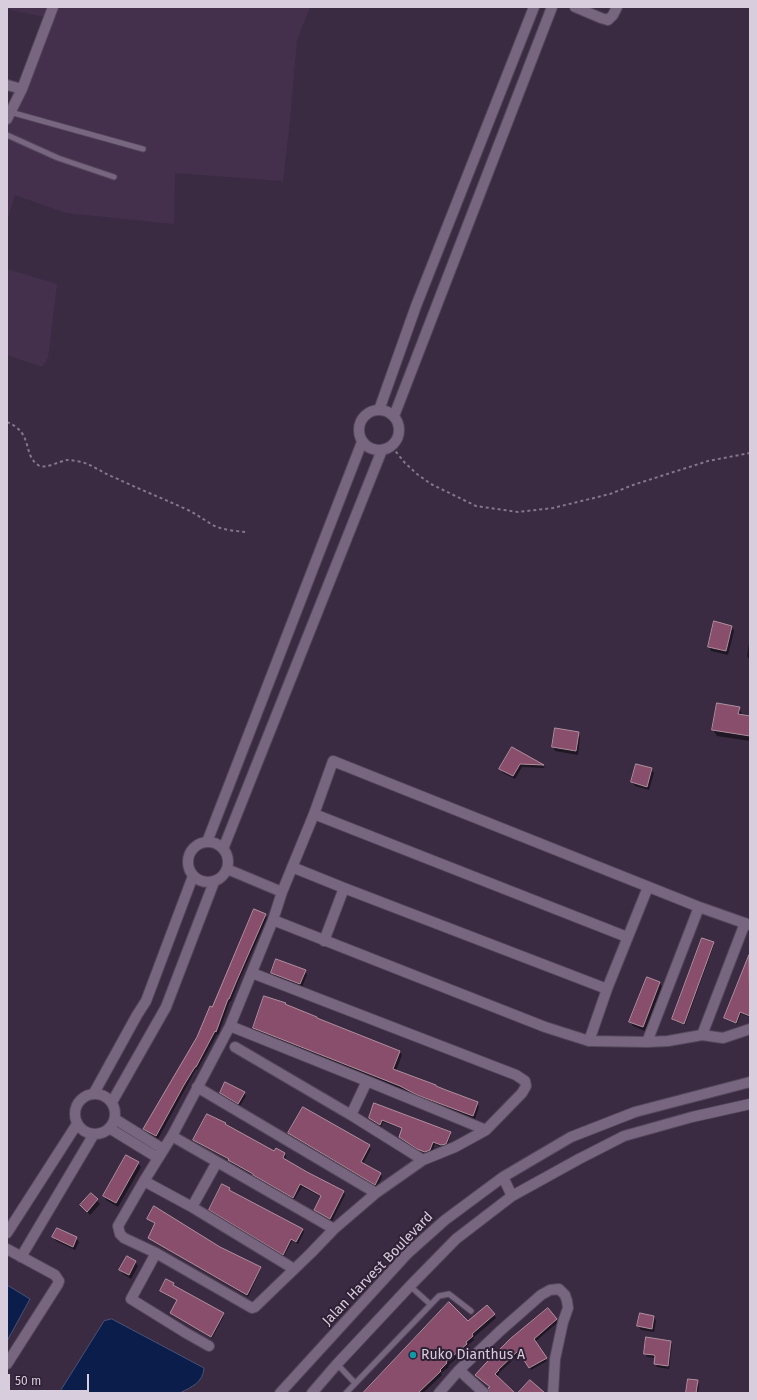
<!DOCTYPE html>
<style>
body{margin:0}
#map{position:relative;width:757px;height:1400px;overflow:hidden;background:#3a2b42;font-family:"Fira Sans",sans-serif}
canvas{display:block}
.frame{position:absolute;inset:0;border:8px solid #d7cddc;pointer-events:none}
.scale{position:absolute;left:8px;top:1374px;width:81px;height:18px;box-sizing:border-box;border:2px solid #d7cddc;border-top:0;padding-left:5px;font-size:12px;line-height:14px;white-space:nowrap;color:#d7cddc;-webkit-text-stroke:3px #302137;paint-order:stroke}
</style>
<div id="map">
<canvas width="757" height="1400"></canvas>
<div class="frame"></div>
<div class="scale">50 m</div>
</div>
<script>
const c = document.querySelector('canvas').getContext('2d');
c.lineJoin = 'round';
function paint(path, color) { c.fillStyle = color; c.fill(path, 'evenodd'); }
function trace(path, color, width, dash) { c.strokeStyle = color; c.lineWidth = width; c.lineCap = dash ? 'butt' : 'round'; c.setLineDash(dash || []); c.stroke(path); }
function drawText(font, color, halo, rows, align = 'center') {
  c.font = font + ' "Fira Sans",sans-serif'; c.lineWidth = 4; c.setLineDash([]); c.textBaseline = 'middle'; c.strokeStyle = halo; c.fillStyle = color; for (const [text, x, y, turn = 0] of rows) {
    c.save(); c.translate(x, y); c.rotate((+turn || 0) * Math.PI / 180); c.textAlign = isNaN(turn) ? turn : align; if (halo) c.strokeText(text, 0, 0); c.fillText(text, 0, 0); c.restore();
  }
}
paint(new Path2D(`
 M7,7H310L297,40L290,120L283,181L175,173L174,224L66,213L15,195L7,222V117L44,17L7,9Z
 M7,269L57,284L48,358L42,367L7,355Z`), '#44304d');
const water = new Path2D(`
 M7,1285L30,1299L7,1341Z
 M112,1319L204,1368C203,1383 191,1387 180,1393H59L104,1321Z`);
paint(water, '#0b1d4b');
trace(water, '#485276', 1);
paint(new Path2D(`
 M732,627L734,631L728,655L711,651L709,647Z
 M750,637V661L747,656Z
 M739,708L742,714V716L750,717V741L717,736L713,730Z
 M555,729L578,733L580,737L578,755L555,751L553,747Z
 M512,749L543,766L545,768L522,767L515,779L503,773L500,769Z
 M651,769L654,773L649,790L635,786L632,782Z
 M265,915L267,918L238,983L231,1002L230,1001L218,1035L217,1034L197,1070L196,1069L158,1139L145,1132L144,1129L198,1037L212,1008Z
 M713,943L714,945L685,1025L674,1021L673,1019Z
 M750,956V1017L741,1014L737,1024L726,1020L725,1018Z
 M305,971L307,975L302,987L274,976L272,973Z
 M660,983L662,987L645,1031L633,1026L630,1022Z
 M285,1004L286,1006L317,1017L318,1019L399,1051L402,1055L396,1071L436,1085L437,1087L477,1103L479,1107L475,1119L256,1031L254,1028Z
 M221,1093H244L246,1096L240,1106L222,1096Z
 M375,1104L450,1132L451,1135L447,1146L443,1148L435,1144L432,1153L427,1154L401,1140L400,1137L403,1129L383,1122L381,1127L372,1121L370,1118Z
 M225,1124L227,1127L275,1152L285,1154L286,1156L285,1160L344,1192L345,1195L332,1221L317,1213L315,1210L322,1197L302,1187L294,1200L231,1163L229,1160L196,1142L194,1140Z
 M289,1133L369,1146L371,1149L363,1164L381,1174L382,1177L377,1187L291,1136Z
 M138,1163L141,1167L118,1207L106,1200L104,1196Z
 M229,1189L230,1192L303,1230L304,1232L298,1244L292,1241L284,1256L211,1212L210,1210Z
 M92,1195L100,1204L90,1215L82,1206Z
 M148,1219L220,1247L260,1267L261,1269L248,1297L150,1239L149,1238L156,1224Z
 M53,1237L76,1238L79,1242L75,1250L56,1241Z
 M135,1262L138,1266L131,1279L123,1274L120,1270Z
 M173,1284V1287L223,1314L224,1316L212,1338L172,1315L171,1313L178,1301L162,1293L161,1291Z
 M548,1310L558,1322L535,1342L547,1361L531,1370L520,1353L499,1373V1374L497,1377L514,1393H491L490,1388L477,1375Z
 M494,1315L496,1318L473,1338L474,1340L467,1346L468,1348L448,1366L449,1367L441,1373L442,1375L423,1393H364L468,1323Z
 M654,1317L656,1321L654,1332L641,1330L638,1326Z
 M671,1342L672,1345L669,1369L657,1367L655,1363L656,1358L647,1357L645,1353Z
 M697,1381L699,1385L698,1393H687Z
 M749,1385H750V1393H749Z`), '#0007');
const building = new Path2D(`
 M714,621L732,626L726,651L708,647Z
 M717,703L740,707L738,714L750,716V736L712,730Z
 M555,728L579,732L576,751L552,747Z
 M512,747L544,765L520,764L513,776L499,769Z
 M636,764L652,768L647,787L631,782Z
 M254,909L266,914L237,980L229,999H228L216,1032L215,1031L196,1067H195L184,1085L156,1136L143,1129L197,1037L210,1006L212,1007Z
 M702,938L714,942L684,1024L672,1019Z
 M749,955L750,1016L740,1012L736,1023L724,1018Z
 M276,959L306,970L300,984L271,973Z
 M647,977L660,982L643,1027L629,1022Z
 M264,996L286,1003L285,1004L317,1017V1018L327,1022L400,1051L393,1069L436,1085V1086L446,1090L478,1102L473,1116L417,1095L400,1086L253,1028Z
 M225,1082L245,1092L238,1104L220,1093Z
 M374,1103L451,1132L446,1144L441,1145L433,1142L430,1150L425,1152L417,1149L399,1137L402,1128L382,1120L380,1125L369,1118Z
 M303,1107L370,1145L361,1162L381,1173L375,1185L288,1133Z
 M207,1114L226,1123L225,1124L274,1151L276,1148L285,1153L283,1158L307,1172L344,1191L330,1219L314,1210L321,1196L320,1195L300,1184L293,1198L253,1175V1174L228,1160L229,1159L193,1140Z
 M126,1155L139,1162L116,1203L103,1196Z
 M222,1184L230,1188L229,1190L303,1229L296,1242L291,1239L283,1255L209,1210Z
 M91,1193L98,1199L87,1212L80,1205Z
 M154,1206L220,1247L261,1267L247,1295L148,1238L155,1223L147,1219Z
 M57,1228L77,1237L73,1247L52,1237Z
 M127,1256L136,1261L129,1275L119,1270Z
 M166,1279L174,1283L173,1285L224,1313L211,1337L170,1313L177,1300L160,1291Z
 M449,1302L468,1321L487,1305L495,1314L472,1334L473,1336L466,1342L467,1344L446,1362L447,1363L440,1370L441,1371L418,1393H363Z
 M548,1308L557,1319L534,1339L547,1358L529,1368L518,1351L498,1370H499L495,1374L515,1393H490L488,1388L490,1387L475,1375L485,1364L510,1339Z
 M640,1313L654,1316L652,1329L637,1326Z
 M646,1337L671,1341L668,1366L654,1364L655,1356L654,1355L644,1354Z
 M688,1379L698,1380L696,1393H686Z
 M530,1380L545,1393H518Z`);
paint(building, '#894e6b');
trace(building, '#b08f9e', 1);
const service = new Path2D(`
 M10,112L143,149
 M7,135L58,158L114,177
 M410,1286L430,1304
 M337,1364L355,1383
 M346,1393L439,1296L449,1294L471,1311`);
const minor = new Path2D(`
 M575,7L601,18L608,20L613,15L617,7
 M7,85L22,89
 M7,119L22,89L53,7
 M379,410L416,306L534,7
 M359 430a20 20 0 1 1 40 0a20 20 0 1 1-40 0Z
 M394,416L552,7
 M314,814L627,937
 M207,842L362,442
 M188 862a20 20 0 1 1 40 0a20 20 0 1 1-40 0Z
 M223,849L382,450
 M292,867L344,888L607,989
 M227,869L282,892
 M273,920L545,1027L589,1041L647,1042L668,1041L702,1035L723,1038L750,1029
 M324,941L344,888
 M252,973L516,1075L525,1081L526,1086L522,1093L486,1130L455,1147L423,1160L376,1193L334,1229L311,1253L255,1307L252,1308L156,1253L124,1238L120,1234L118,1226L144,1181L172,1136L230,1026L273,920L282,892L314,814L333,761L699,907L750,925
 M230,1026L367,1081L486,1130
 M702,1035L745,923
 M589,1041L607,989L648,887
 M647,1042L699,907
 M235,1047L351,1115L423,1160
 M197,1087L376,1193
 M94,1093L137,1015L146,1001L193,876
 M75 1114a20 20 0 1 1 40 0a20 20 0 1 1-40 0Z
 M112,1102L166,1007L214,882
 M351,1115L367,1081
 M115,1119L163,1149
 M109,1128L158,1158
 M172,1136L334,1229
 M503,1177L512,1196
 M144,1181L192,1207L294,1269
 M192,1207L217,1162
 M7,1233L77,1124
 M7,1249L55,1275L59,1281L58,1284L7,1364
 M156,1253L131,1299L186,1333L209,1346
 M21,1257L94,1134
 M459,1370L484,1393
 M280,1393L408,1253L445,1220L503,1177L571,1137L635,1112L750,1082
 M312,1393L337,1364L410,1286L456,1239L512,1196L579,1159L624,1136L692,1117L750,1104
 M439,1393L459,1370L499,1332L541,1295L550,1290L559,1289L565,1295L567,1301L568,1308L563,1322L555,1359L553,1393`);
trace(service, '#54475a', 7);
trace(minor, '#54475a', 12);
trace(new Path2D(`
 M7,422C34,433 22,454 38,465C45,470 59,461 67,460C74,460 82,462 88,464C98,469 107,475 118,479C141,490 164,499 188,510C196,514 203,519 211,524C221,530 235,531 246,532
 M392,447L405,463L417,474L431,484L476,506L518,512L553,508L610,494L633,485L708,461L750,453`), '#83778a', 2, [3, 3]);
trace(service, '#786680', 5);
trace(minor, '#786680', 10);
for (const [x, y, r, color] of [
 [413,1355,4,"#0f9aa8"]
]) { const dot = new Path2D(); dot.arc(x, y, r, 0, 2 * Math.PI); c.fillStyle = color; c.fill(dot); trace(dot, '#302137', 1.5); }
drawText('14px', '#d7cddc', '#302137', [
 ["Jalan Harvest Boulevard",378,1269,-46]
]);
drawText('14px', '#d7cddc', '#302137', [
 ["Ruko Dianthus A",421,1355]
], 'left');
</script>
